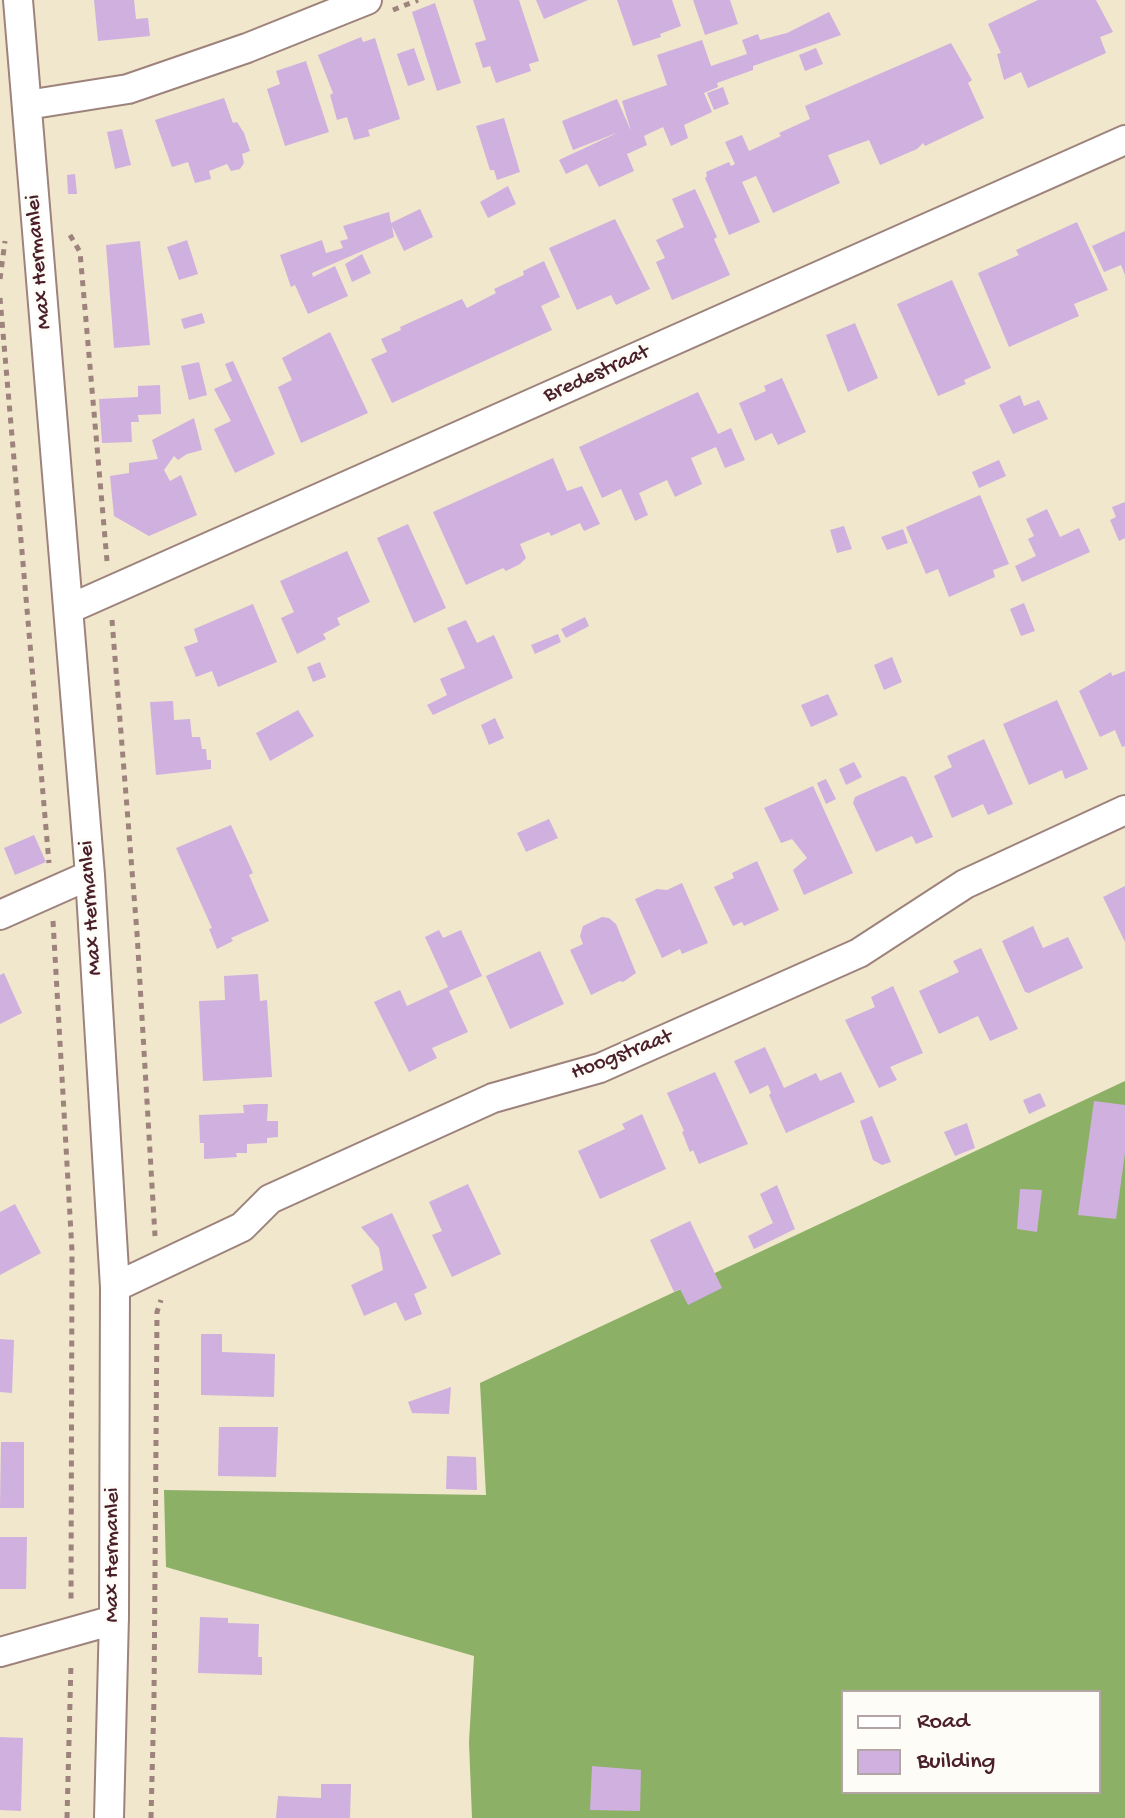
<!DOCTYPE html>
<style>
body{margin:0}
#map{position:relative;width:1125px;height:1818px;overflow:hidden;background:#f0e7cd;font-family:"Gochi Hand",sans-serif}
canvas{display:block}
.legend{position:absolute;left:841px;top:1690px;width:260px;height:104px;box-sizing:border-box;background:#fdfcf7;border:2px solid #b5a4a5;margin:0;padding:10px 14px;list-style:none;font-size:24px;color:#4a1f2b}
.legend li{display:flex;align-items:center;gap:16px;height:40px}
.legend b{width:40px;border:2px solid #b5a4a5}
</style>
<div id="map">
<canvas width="1125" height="1818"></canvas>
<ul class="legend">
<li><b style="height:10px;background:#fff"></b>Road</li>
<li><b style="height:22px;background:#cfb0df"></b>Building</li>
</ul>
</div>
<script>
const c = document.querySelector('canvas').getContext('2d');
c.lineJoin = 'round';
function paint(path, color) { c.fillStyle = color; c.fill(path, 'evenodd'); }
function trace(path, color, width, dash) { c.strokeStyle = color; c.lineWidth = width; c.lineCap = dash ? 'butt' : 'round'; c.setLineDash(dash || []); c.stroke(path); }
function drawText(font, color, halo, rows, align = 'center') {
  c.font = font + ' "Gochi Hand",sans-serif'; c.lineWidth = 6; c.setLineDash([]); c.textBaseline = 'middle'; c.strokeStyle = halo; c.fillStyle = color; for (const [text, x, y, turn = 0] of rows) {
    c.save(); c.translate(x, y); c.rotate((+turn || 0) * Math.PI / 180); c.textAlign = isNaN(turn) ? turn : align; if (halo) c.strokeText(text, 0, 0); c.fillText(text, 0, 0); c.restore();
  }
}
paint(new Path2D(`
 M1125,1081V1818H472L469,1742L474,1656L166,1567L164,1490L486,1495L480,1383ZM843,1692H1099V1792H843Z`), '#8cb065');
paint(new Path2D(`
 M94,0H134L136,19L148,18L150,36L98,41Z
 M473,0H519L539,61L529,64L531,71L496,83L490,66L483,68L475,43L486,40Z
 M536,0H588L544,19Z
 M617,0H672L681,26L660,34L661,37L633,46Z
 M693,0H730L738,24L705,35Z
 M1038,0H1096L1113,32L1100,37L1106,53L1028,88L1021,72L1004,80L997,54L1001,53L988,24Z
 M435,3L461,83L437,91L412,12Z
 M829,12L841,35L753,66V70L717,83L718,87L704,93L712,112L684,125L688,138L671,146L663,127L644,136L647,145L627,154L634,171L599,187L587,164L566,174L559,160L619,132L573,150L562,121L617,99L631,131L622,101L667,85L657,55L702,40L711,66L747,54L742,40L758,34L760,40L787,33Z
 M361,37L363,42L375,38L400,119L368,130L370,136L354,140L347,117L337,120L330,95L333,93L318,55Z
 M951,43L972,80L968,83L984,118L925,146L923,143L917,149L880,165L869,140L828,155L840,183L773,213L756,176L742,182L760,222L729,235L705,178L707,176L706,172L729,162L731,166L735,164L725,142L742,135L749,151L781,136L779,133L810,119L805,106Z
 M414,48L425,80L408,86L397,54Z
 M816,48L823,64L805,71L799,55Z
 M306,61L329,132L285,146L267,89L280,84L276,71Z
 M723,87L729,104L714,110L707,93Z
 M224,98L233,123L237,122L244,133L250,151L242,154L244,163L240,169L231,171L227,164L209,171L211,179L195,183L188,162L172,167L155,120Z
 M504,118L520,172L497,180L494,170H490L476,126Z
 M122,129L131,165L115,169L107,132Z
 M75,174L77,194H68L67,175Z
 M508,186L516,204L488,218L480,202Z
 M695,189L717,237L714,239L730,275L672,300L656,262L665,258L656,240L684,227L672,199Z
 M420,209L433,237L404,251L392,226L394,237L312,273L313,277L335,266L348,296L308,314L295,285L291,287L280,255L322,240L326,253L343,248L340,241L348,239L343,226L389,212L391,223Z
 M615,219L650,289L616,305L611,295L577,310L549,248Z
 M1077,222L1108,290L1074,304L1079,316L1009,347L978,273L1019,255L1016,250Z
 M1125,231V275L1121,265L1104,272L1092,246Z
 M187,240L198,274L179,280L167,247Z
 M140,241L150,345L114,348L106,245Z
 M362,254L371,273L352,282L345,264Z
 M544,261L560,297L541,306L552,330L392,403L371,359L387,352L381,339L401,330L400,327L462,299L467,308L496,293L494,289L524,275L523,271Z
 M952,280L991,368L964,380L966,384L938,396L897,304Z
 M202,313L205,323L184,329L181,319Z
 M855,323L878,378L848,392L826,335Z
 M330,332L368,413L301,443L278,387L292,380L282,358Z
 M233,361L275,454L235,473L214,429L231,421L214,389L232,381L225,364Z
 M199,362L207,395L189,400L181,366Z
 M782,378L806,432L778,445L772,433L755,441L739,403L766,391L764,386Z
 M160,385L161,414L138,415L139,422H131L132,442L102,443L99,399L138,397V386Z
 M698,392L718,434L731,428L745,460L725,468L716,447L691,458L702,484L675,497L667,480L639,493L648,515L635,521L621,489L602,498L579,447Z
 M1020,395L1024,406L1039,400L1048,419L1013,434L999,405Z
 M194,418L202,450L187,454L178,460L174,456L164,470L170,481L181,475L197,515L149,536L114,516L110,476L129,473V463L158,459L152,440Z
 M553,458L567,491L582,486L600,524L584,531L580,523L551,536L549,532L520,544L526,558L520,564L506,571L503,568L466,585L433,512Z
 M999,460L1006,476L979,488L972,472Z
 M980,495L1009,564L993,570L995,577L949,597L938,569L926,574L906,527Z
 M1125,502V538L1119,541L1110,520L1116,517L1112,507Z
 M1047,509L1060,537L1079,528L1090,552L1022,582L1015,566L1036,556L1028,539L1034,536L1026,519Z
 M408,524L446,608L414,623L377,538Z
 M844,526L852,549L837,553L830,530Z
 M903,529L908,543L887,550L881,537Z
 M347,551L370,602L337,618L340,625L323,634L326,639L297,654L281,618L294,612L280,581Z
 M1024,603L1035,631L1021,636L1010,609Z
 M253,604L277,662L218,687L212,671L196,677L184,647L198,642L194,629Z
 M585,617L589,626L566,638L561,629Z
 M466,620L477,643L494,635L513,678L433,715L427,705L447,695L440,679L465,668L447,628Z
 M558,634L561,642L535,654L531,645Z
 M892,657L902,682L884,690L874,665Z
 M320,662L326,677L313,682L307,667Z
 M1125,671V746L1122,747L1115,730L1100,737L1079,691L1111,672L1112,676Z
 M828,694L838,715L811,727L801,705Z
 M1057,700L1088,769L1065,779L1062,770L1029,785L1003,724Z
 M173,701L174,720L190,719L192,737H200L202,749H206L207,760H211V769L156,775L150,702Z
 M298,710L314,736L270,761L256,733Z
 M495,718L504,738L489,745L481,725Z
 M984,739L1013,804L988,815L983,804L952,818L934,776L952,767L947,756Z
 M854,762L862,777L846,785L839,769Z
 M902,776L906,777L933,837L916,844L912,836L876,852L853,803L855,797Z
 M826,779L836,799L826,804L817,783Z
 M813,786L853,873L804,895L793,870L807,858L792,839L781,843L764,808Z
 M549,819L558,838L526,852L517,833Z
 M231,825L253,873L249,875L269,921L231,938L233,941L217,949L209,929L212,928L176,848Z
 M34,835L46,862L15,875L4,848Z
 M757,861L779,910L744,926L742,922L733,926L714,887L734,878L732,873Z
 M682,883L708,943L682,954L680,949L662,958L635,899L657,889L667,890Z
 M1125,886V942L1103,897Z
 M602,917L609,918L616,924L636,973L623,982L620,981L591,995L570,950L583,944L580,936L583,926Z
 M1033,926L1043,948L1068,937L1083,968L1029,993L1025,992L1002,941Z
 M439,930L443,938L461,930L482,976L449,991L468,1032L432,1048L437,1058L409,1072L374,1002L400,990L407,1006L448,987L425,937Z
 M981,948L1018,1029L990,1041L978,1016L939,1034L919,991L959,972L953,961Z
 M540,951L564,1004L510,1029L486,976Z
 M4,973L22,1013L0,1024V975Z
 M258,974L260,1001L267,1000L272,1077L203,1081L199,1001L225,1000L224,976Z
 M893,986L923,1053L890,1067L897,1080L879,1088L845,1020L875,1007L871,997Z
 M765,1047L784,1088L816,1073L820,1081L841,1072L855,1102L786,1133L769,1095L771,1093L768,1085L750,1094L734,1061Z
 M715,1072L748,1144L699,1164L693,1150L690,1152L682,1132L684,1131L667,1093Z
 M1040,1093L1046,1106L1029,1114L1023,1100Z
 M1094,1101L1125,1105V1153L1116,1219L1078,1215Z
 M256,1104H268L267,1121H278V1137L267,1138V1143L247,1144V1153H236L237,1157L204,1159V1143H200L199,1115L244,1113L243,1105Z
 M642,1114L666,1169L600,1199L578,1151L625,1129L622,1124Z
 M872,1116L891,1162L882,1165L873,1160L860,1121Z
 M967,1123L975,1148L955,1156L944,1132Z
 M468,1184L501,1254L452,1277L432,1235L442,1231L429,1202Z
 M777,1185L795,1229L754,1249L748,1236L773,1223L760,1194Z
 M1020,1189L1042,1190L1037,1232L1017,1229Z
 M15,1204L41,1253L0,1275V1212Z
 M392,1213L427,1288L414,1294L422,1314L405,1321L396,1302L364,1316L351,1285L383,1270L379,1248L361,1227Z
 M690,1221L722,1288L688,1305L680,1289L674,1292L650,1240Z
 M201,1334H222V1352L275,1354L274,1397L201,1395Z
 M0,1339L14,1340L12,1393L0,1392Z
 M451,1387L449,1414L412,1413L408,1402Z
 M219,1427H278L276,1477L218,1476Z
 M1,1442H24V1508H0Z
 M447,1456L476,1457L477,1490L446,1489Z
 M0,1537H27L26,1589H0Z
 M200,1617L228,1618V1623L259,1624L258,1657H262V1675L198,1673Z
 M0,1737L23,1738L21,1811L0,1810Z
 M592,1766L641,1770L640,1811L590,1810Z
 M321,1784H351L350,1818H276L278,1796L321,1798Z`), '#cfb0df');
const minor = new Path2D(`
 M18,0L90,875L115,1287L114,1616L109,1818
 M27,105L128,89L247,48L367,0
 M69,609L1125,140
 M0,915L90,875
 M115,1287L242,1227L270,1199L493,1098L600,1068L859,953L965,884L1125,810
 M0,1652L114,1620`);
trace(minor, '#9d837c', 32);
trace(new Path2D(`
 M393,10L418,0
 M70,235L80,252L107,561
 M0,279L5,241
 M0,298L49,863
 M112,620L137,933L155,1236
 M53,921L72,1251L71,1603
 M67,1818L71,1663
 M151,1818L154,1699L157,1312L161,1300`), '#9d837c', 5, [6, 6]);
trace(minor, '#fff', 28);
drawText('22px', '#4a1f2b', '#fdfcf7', [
 ["Max Hermanlei",40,262,-95],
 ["Bredestraat",597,375,-24],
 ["Max Hermanlei",92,908,-94],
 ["Hoogstraat",622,1056,-21],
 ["Max Hermanlei",114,1555,-90]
]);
</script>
